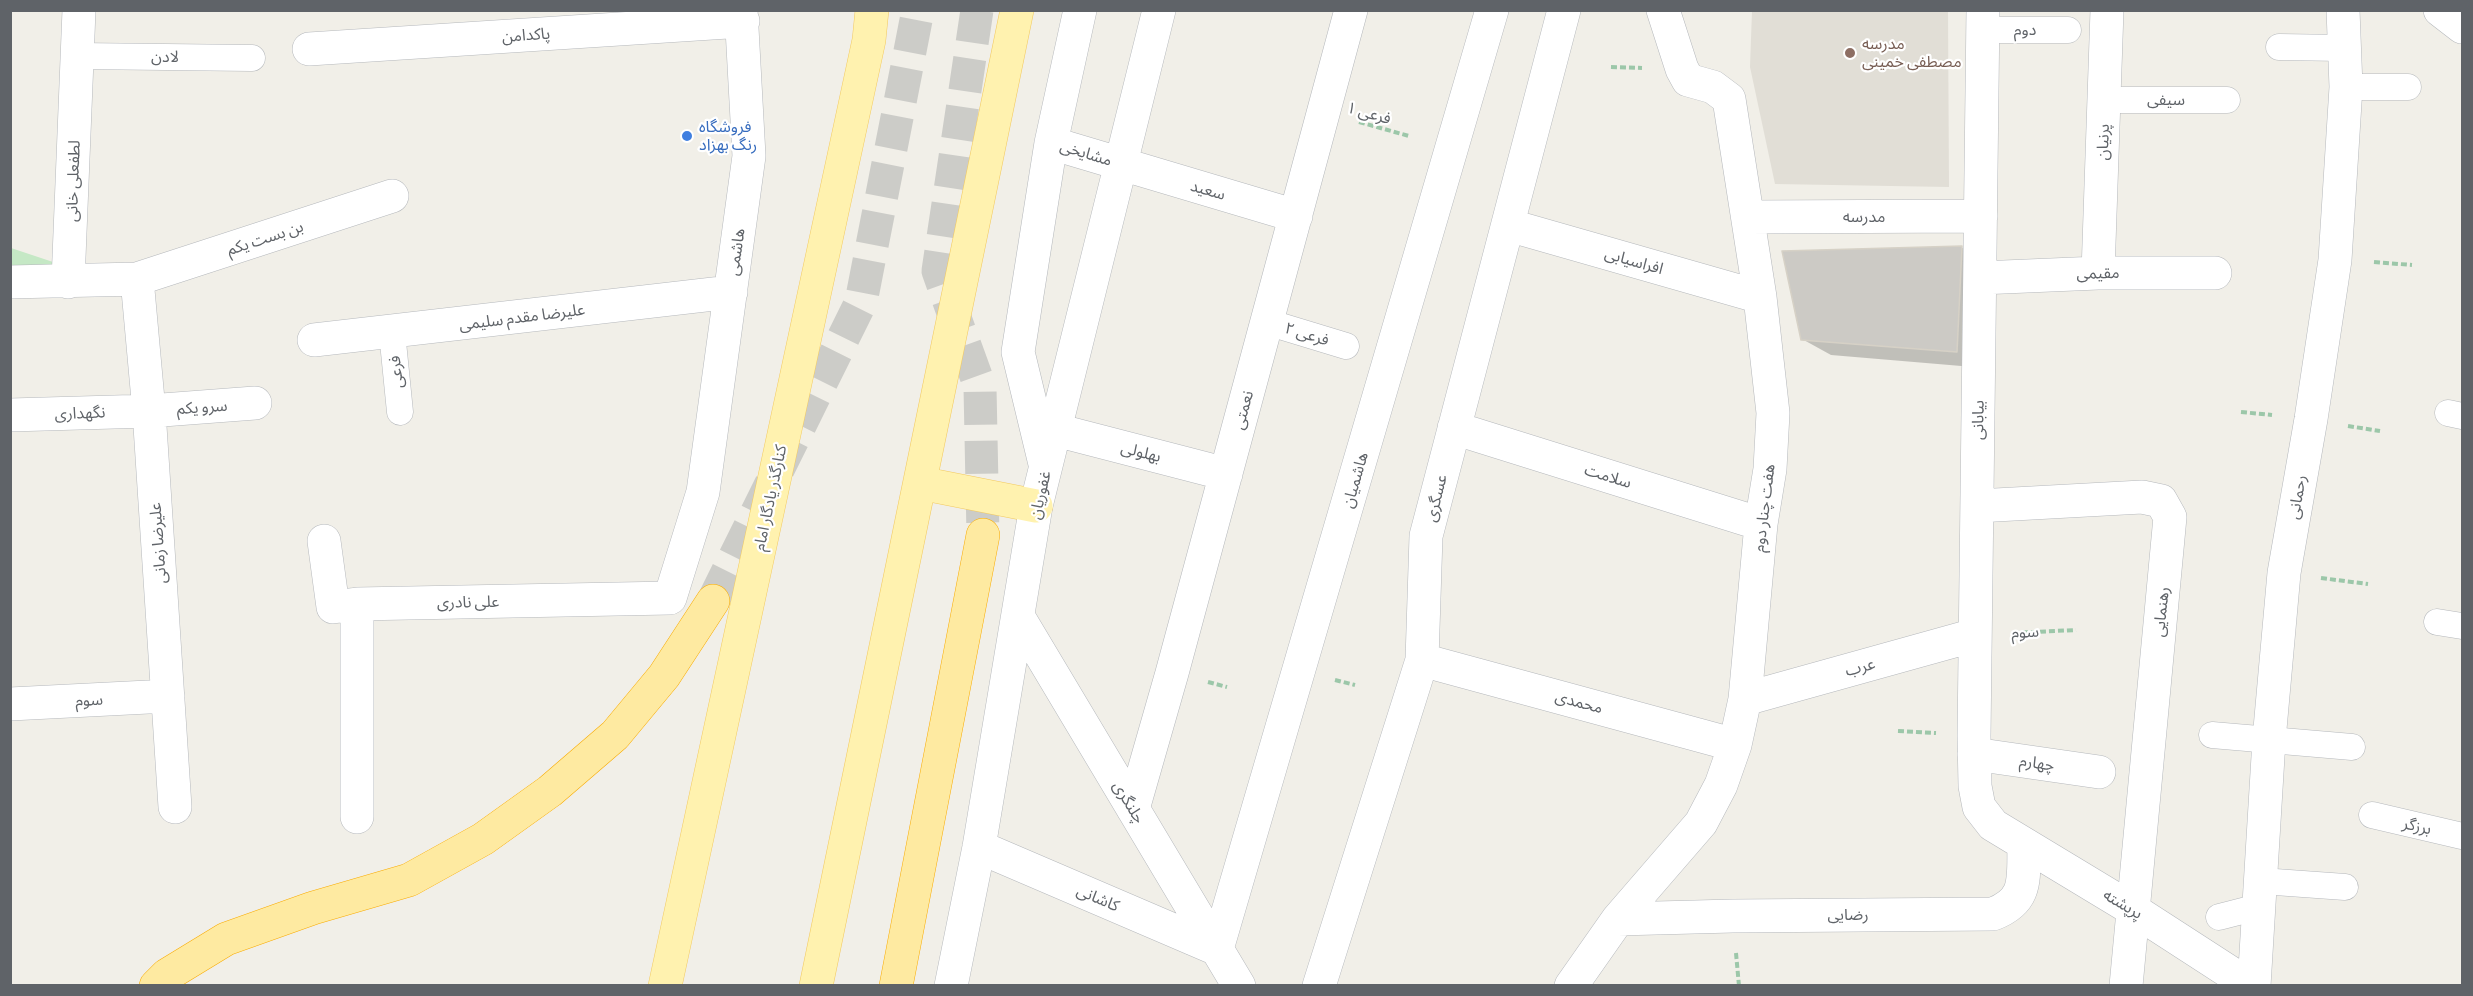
<!DOCTYPE html>
<meta charset="utf-8">
<style>
body{margin:0}
#map{position:relative;width:2473px;height:996px;overflow:hidden;background:#f1efe8;font-family:Commissioner,sans-serif}
canvas{display:block}
.frame{position:absolute;inset:0;border:12px solid #5f6368;pointer-events:none}
</style>
<div id="map">
<canvas width="2473" height="996"></canvas>
<div class="frame"></div>
</div>
<script>
const c = document.querySelector('canvas').getContext('2d');
c.lineJoin = 'round';
function paint(path, color) { c.fillStyle = color; c.fill(path, 'evenodd'); }
function trace(path, color, width, dash) { c.strokeStyle = color; c.lineWidth = width; c.lineCap = dash ? 'butt' : 'round'; c.setLineDash(dash || []); c.stroke(path); }
function drawText(font, color, halo, rows, align = 'center') {
  c.font = font + ' Commissioner,"Noto Sans Arabic",sans-serif'; c.lineWidth = 4.5; c.setLineDash([]); c.textBaseline = 'middle'; c.strokeStyle = halo; c.fillStyle = color; for (const [text, x, y, turn = 0] of rows) {
    c.save(); c.translate(x, y); c.rotate((+turn || 0) * Math.PI / 180); c.textAlign = isNaN(turn) ? turn : align; if (halo) c.strokeText(text, 0, 0); c.fillText(text, 0, 0); c.restore();
  }
}
paint(new Path2D(`
 M1752,11H1948L1949,187L1775,184L1750,67Z`), '#e1ded6');
paint(new Path2D(`
 M11,248L74,269L11,270Z`), '#c5e8c5');
paint(new Path2D(`
 M1961,247L1989,263L1985,368L1831,355L1802,339Z`), '#0003');
const building = new Path2D(`
 M1962,246L1957,352L1801,340L1782,251Z`);
paint(building, '#cccac5');
trace(building, '#d6d1c6', 1.5);
trace(new Path2D(`
 M977,10L938,271L980,387L983,535
 M713,601L861,302L918,10`), '#ccccc8', 33, [33, 16]);
const service = new Path2D(`
 M1983,30H2068
 M2279,47L2343,48
 M78,56L252,58
 M2346,87H2408
 M2104,100H2227
 M1267,322L1346,346
 M392,332L400,412
 M2448,413L2462,416
 M2437,622L2462,626
 M2212,735L2352,747
 M2372,815L2462,836
 M2261,881L2345,887
 M2219,917L2258,907`);
const minor = new Path2D(`
 M1983,10L1974,736L1975,786L1979,807L1993,825L2132,909L2251,986
 M2440,10L2462,27
 M309,49L743,21
 M1051,143L1296,216
 M1748,217L1981,216
 M1508,225L1760,297
 M2098,273L2107,10
 M1980,278L2098,273H2215
 M137,279L149,411L175,807
 M10,282L137,279L392,196
 M68,282L79,10
 M314,340L731,292
 M10,415L149,411L255,403
 M1454,428L1761,524
 M1056,430L1226,474
 M1045,464L1018,352L1051,143L1080,10
 M1977,506L2142,497L2161,501L2170,517L2126,986
 M324,541L333,607L357,604L670,598L703,492L749,156L741,10
 M357,604V817
 M1019,618L1239,986
 M1422,660L1735,745
 M1745,699L1975,635
 M10,704L168,696
 M1974,754L2099,772
 M1133,809L1172,673L1351,10
 M979,847L1217,949L1492,10
 M1618,919L1733,916L1993,914C2029,900 2023,878 2024,844
 M951,986L979,847L1036,506L1159,10
 M1319,986L1422,660L1426,536L1564,10
 M1571,986L1618,919L1701,823L1721,785L1735,745L1745,699L1761,524L1770,469L1773,413L1760,297L1729,99L1713,87L1688,80L1682,69L1663,10
 M2254,986L2269,740L2284,573L2311,419L2335,260L2346,87L2343,10`);
const primary = new Path2D(`
 M920,483L1036,506
 M665,986L869,40L872,10
 M816,986L1017,10`);
const trunk = new Path2D(`
 M156,986L167,975L226,939L313,908L409,880L483,839L550,791L615,735L664,676L713,601
 M896,986L983,535`);
trace(service, '#b5b8bc', 27);
trace(minor, '#b5b8bc', 34);
trace(primary, '#f2c960', 34);
trace(trunk, '#f9ab00', 34);
trace(new Path2D(`
 M1611,67L1642,68
 M1359,122L1409,136
 M2374,262L2412,265
 M2241,412L2272,415
 M2348,426L2380,431
 M2321,578L2368,584
 M2013,633L2076,630
 M1335,680L1355,685
 M1208,682L1227,687
 M1898,731L1936,733
 M1736,953L1739,986`), '#9cc7a9', 4, [6, 3]);
trace(service, '#fff', 26);
trace(minor, '#fff', 33);
trace(primary, '#fff2af', 33);
trace(trunk, '#feeaa1', 33);
for (const [x, y, r, color] of [
 [1850,53,6,"#8d6e63"],
 [687,136,6,"#3f7fe0"]
]) { const dot = new Path2D(); dot.arc(x, y, r, 0, 2 * Math.PI); c.fillStyle = color; c.fill(dot); trace(dot, '#fff', 2); }
drawText('16px', '#5f6368', '#fff', [
 ["دوم",2025,30],
 ["پاکدامن",526,35,-4],
 ["لادن",165,57],
 ["سیفی",2166,100],
 ["فرعی ۱",1369,113,16],
 ["پرنیان",2103,142,-88],
 ["مشایخی",1086,153,17],
 ["لطفعلی خانی",73,181,-88],
 ["سعید",1208,190,16],
 ["مدرسه",1864,217],
 ["بن بست یکم",265,238,-18],
 ["هاشمی",736,252,-82],
 ["افراسیابی",1634,261,16],
 ["مقیمی",2098,273,-1],
 ["علیرضا مقدم سلیمی",522,317,-7],
 ["فرعی ۲",1307,334,17],
 ["فرعی",396,372,-96],
 ["سرو یکم",202,407,-4],
 ["نعمتی",1243,410,-75],
 ["نگهداری",80,413,-2],
 ["بیابانی",1978,420,-89],
 ["بهلولی",1141,452,14],
 ["سلامت",1608,476,17],
 ["هاشمیان",1355,480,-74],
 ["غفوریان",1040,495,-77],
 ["رحمانی",2297,497,-80],
 ["کنارگذر یادگار امام",770,498,-78],
 ["عسگری",1436,498,-76],
 ["هفت چنار دوم",1764,508,-83],
 ["علیرضا زمانی",158,543,-94],
 ["علی نادری",468,602,-1],
 ["رهنمایی",2161,612,-84],
 ["سوم",2025,632,-3],
 ["عرب",1860,667,-15],
 ["سوم",89,700,-3],
 ["محمدی",1579,702,15],
 ["چهارم",2037,763,8],
 ["چلنگری",1129,802,59],
 ["برزگر",2417,826,13],
 ["کاشانی",1098,898,23],
 ["پرپشته",2123,904,31],
 ["رضایی",1848,915]
]);
drawText('16px', '#785e54', '#fff', [
 ["مدرسه",1862,44],
 ["مصطفی خمینی",1862,62]
], 'left');
drawText('16px', '#366cbe', '#fff', [
 ["فروشگاه",699,127],
 ["رنگ بهزاد",699,145]
], 'left');
</script>
